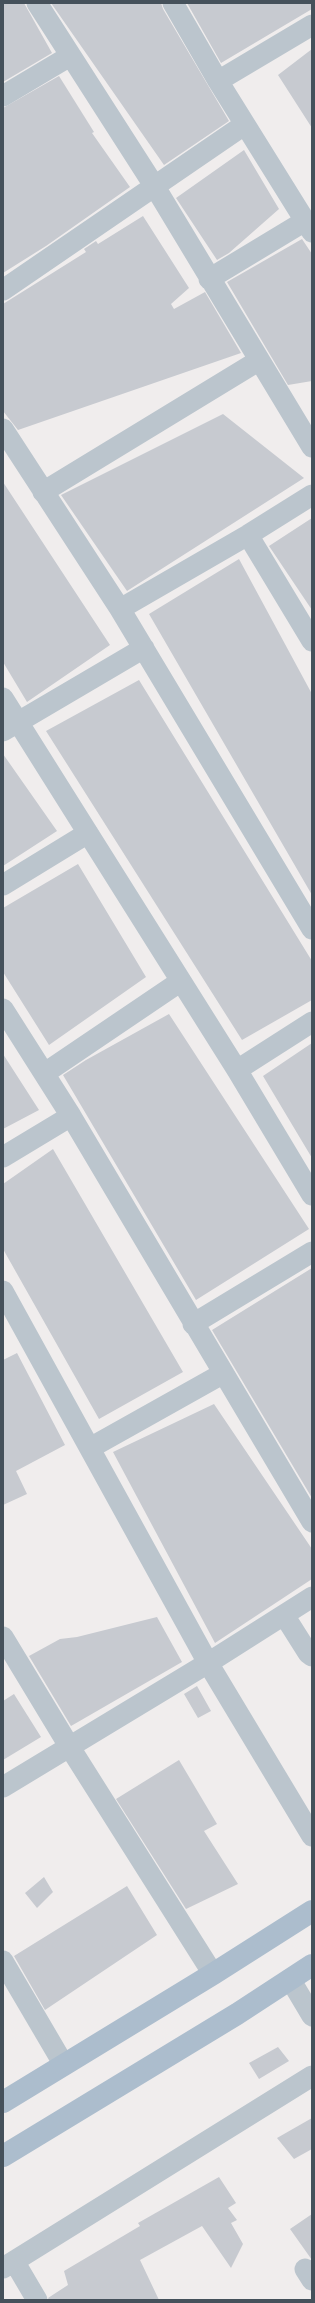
<!DOCTYPE html>
<style>
body{margin:0}
#map{position:relative;width:315px;height:2303px;overflow:hidden;background:#f0eded;font-family:Signika,sans-serif}
canvas{display:block}
.frame{position:absolute;inset:0;border:4px solid #45515b;pointer-events:none}
</style>
<div id="map">
<canvas width="315" height="2303"></canvas>
<div class="frame"></div>
</div>
<script>
const c = document.querySelector('canvas').getContext('2d');
c.lineJoin = 'round';
function paint(path, color) { c.fillStyle = color; c.fill(path, 'evenodd'); }
function trace(path, color, width, dash) { c.strokeStyle = color; c.lineWidth = width; c.lineCap = dash ? 'butt' : 'round'; c.setLineDash(dash || []); c.stroke(path); }
paint(new Path2D(`
 M3,3H24L52,53L3,82Z
 M51,3H161L163,9L229,121L164,165Z
 M187,3H312V9L221,63Z
 M312,49V128L278,75Z
 M59,76L94,132L92,133L130,187L46,246L3,273V108Z
 M244,150L279,209L229,253L217,260L176,198Z
 M143,216L189,288L171,304L174,309L205,292L241,353L18,430L3,411V304L86,252L84,249L96,241L98,244Z
 M302,239L312,254V381L288,385L227,282Z
 M223,414L304,478L127,591L61,495Z
 M3,482L110,645L27,702L3,662Z
 M312,518V610L269,546Z
 M239,559L312,694V895L149,614Z
 M139,680L312,961V1000L242,1040L46,731Z
 M3,754L57,831L3,866Z
 M78,864L146,977L49,1045L3,972V908Z
 M169,1014L309,1229L196,1300L63,1075L86,1060Z
 M312,1043V1158L263,1076Z
 M3,1054L39,1110L3,1129Z
 M53,1149L183,1372L99,1419L3,1249V1184Z
 M312,1268V1498L212,1330Z
 M17,1353L65,1445L16,1471L27,1494L3,1505V1360Z
 M214,1404L312,1549V1579L215,1643L113,1452Z
 M157,1617L182,1662L71,1726L29,1656L60,1639L77,1637Z
 M197,1686L211,1711L198,1718L184,1694Z
 M14,1694L41,1737L3,1760V1701Z
 M179,1760L217,1824L204,1831L238,1884L186,1909L116,1799Z
 M44,1877L53,1892L37,1908L25,1893Z
 M127,1886L157,1935L45,2010L14,1956Z
 M278,2047L289,2061L259,2079L249,2063Z
 M312,2118V2149L294,2159L277,2138Z
 M219,2177L236,2203L228,2208L237,2220L231,2223L243,2244L231,2268L202,2226L140,2260L159,2300H49L48,2298L68,2285L64,2271L140,2226L138,2223Z
 M312,2214V2260L290,2229Z`), '#c7cad0');
trace(new Path2D(`
 M37,3L155,187L312,447
 M173,3L218,81
 M312,25L218,81L312,232
 M3,96L70,56
 M209,279L305,221
 M3,290L244,125
 M3,429L120,609L312,929
 M43,492L258,361
 M248,535L312,641
 M120,609L248,535L312,495
 M3,698L237,1070L312,1195
 M3,731L144,648
 M3,885L88,833
 M3,1009L71,1116L312,1522
 M237,1070L312,1022
 M45,1073L181,981
 M3,1157L71,1116
 M3,1291L208,1663L312,1836
 M193,1324L312,1252
 M90,1448L222,1374
 M284,1615L308,1653L312,1656
 M3,1637L69,1746L213,1974
 M3,1787L208,1663L312,1597
 M3,1961L64,2065
 M290,1979L312,2016
 M14,2261L37,2300
 M3,2268L312,2076
 M305,2269L312,2280`), '#bbc5cd', 21);
trace(new Path2D(`
 M3,2102L213,1974L312,1911
 M3,2156L237,2014L312,1965`), '#acbdcd', 22);
</script>
